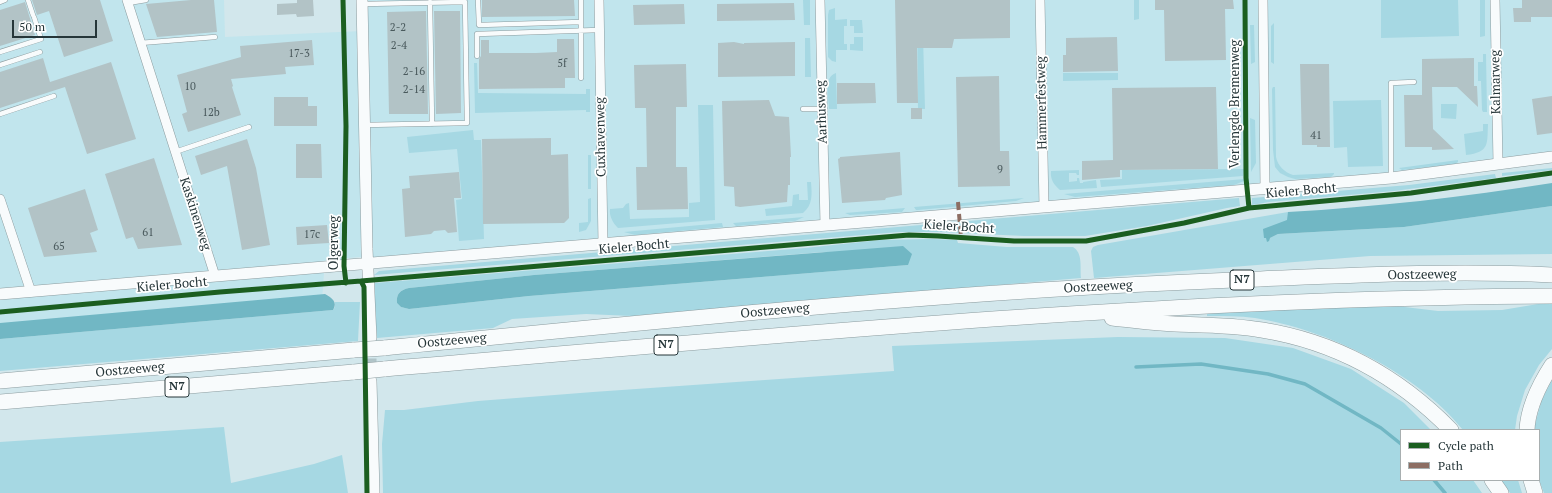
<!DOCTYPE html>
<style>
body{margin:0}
#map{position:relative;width:1552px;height:493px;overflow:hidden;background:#d2e7ec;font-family:"PT Serif",serif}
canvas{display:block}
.legend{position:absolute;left:1400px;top:429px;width:140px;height:52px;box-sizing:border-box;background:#fff;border:1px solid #a8afb0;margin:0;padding:5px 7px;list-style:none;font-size:12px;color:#263639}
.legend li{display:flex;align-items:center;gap:8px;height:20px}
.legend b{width:20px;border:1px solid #a8afb0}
.scale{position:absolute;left:12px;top:20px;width:85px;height:18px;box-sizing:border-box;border:2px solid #263639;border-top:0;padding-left:5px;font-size:12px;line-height:14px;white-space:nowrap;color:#263639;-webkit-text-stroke:3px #fff;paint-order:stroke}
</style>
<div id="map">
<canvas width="1552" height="493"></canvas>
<ul class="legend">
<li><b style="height:5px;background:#1b5e20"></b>Cycle path</li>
<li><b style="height:5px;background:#8d6e63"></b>Path</li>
</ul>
<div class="scale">50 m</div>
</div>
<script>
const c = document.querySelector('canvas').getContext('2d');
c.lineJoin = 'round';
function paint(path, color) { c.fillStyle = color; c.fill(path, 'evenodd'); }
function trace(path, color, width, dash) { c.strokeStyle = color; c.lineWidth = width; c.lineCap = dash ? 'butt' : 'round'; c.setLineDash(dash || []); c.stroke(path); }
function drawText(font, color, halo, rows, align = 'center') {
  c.font = font + ' "PT Serif",serif'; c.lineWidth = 3.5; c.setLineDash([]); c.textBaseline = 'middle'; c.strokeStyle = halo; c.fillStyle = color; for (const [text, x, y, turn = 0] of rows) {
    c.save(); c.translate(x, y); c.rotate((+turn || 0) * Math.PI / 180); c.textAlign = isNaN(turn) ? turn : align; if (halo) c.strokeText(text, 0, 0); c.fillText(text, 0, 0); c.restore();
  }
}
paint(new Path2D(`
 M0,0H224L225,37L363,31V0H1552V161L393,266L370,256L325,260L322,300L0,329Z`), '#c1e5ed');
paint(new Path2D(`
 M803,0H810V25H804Z
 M917,0H922L925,109H918Z
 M1134,0H1139V19L1134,20Z
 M1381,0H1458L1459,36L1381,38Z
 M1480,0H1485V36L1480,37Z
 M835,8V20L847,19V26H844V44H847V50H836V62L832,61L828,57V15L829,10Z
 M850,20H862L863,33H854V26H850Z
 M1274,23V64L1271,62V26Z
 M1250,25H1254L1255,62L1251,64Z
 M854,37H863V51L850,50V44H854Z
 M805,38H810L811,77H805Z
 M1483,54H1486L1487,112H1483L1482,110L1481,81H1478V62H1483Z
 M474,63H477L478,93L586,94V89H590V112H586V110L475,113Z
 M836,73L837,109H829C829,98 823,77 836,73Z
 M1063,73H1118V80L1063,81Z
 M1273,87H1275L1276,157C1278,166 1284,172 1293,175L1334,173V174L1331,177L1295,179L1288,177L1280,173L1275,167L1273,150L1272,89Z
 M1381,100L1383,166L1348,167L1347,147L1334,148L1333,101Z
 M1441,104H1457L1456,119L1441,118Z
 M698,105H713L715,220L618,228C613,223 609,216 610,209L623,208L626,204L629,203L630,219L689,217V203L700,202Z
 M1250,118L1255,120L1256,163L1251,172Z
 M1483,124H1488C1487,144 1490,152 1466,155L1464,134L1483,131Z
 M473,130L474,140H481L484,239L459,241L456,200L462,199L457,149L409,153L407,137Z
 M588,155H591V189H588Z
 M1458,160V162L1455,164L1402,170L1399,168Z
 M1552,168V170L1502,176V173Z
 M1244,169L1243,176L1101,187L1100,180L1122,179V170Z
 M1079,170V175H1077L1076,173H1069V182L1077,181V178H1079L1080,183H1083V182L1096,180L1097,188L1060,190C1054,185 1050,179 1051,171Z
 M1495,174L1496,178L1394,191L1269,202L1252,205V198L1409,185Z
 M1245,179L1244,181L1234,185L1075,197L1064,194Z
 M807,182H811C812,194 813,205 803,213L766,216L765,209L792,206L793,195L799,194V200H808Z
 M591,198V221L586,230L579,232V223L588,222V199Z
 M1024,198L1016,201L918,210H916L914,207Z
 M1239,198L1240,206L1227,208L1147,226L1085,236H1024L940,232H899L374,275L379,271Z
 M1552,206V254L1370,256L1094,278L1091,251L1093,247L1098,245L1288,212V220L1264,238H1270L1278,234L1404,227Z
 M905,208L902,212L850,215L845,213Z
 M804,217L795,221L736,226L733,223Z
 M722,223L723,227L635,235L624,232Z
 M932,239L957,240L958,243L1007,247H1073C1083,253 1080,267 1081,278L632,316L586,314L512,319L493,328L377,338L375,312V283L805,248L880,240ZM823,252L908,265L529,296L409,309L401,307L397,303C396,294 400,290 409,288L534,275Z
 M335,302H360L358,341L0,371V339L333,310L335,307Z
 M1538,304H1552V349L1539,365L1525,390L1517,416L1515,430H1463C1418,373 1326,329 1255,318C1240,316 1223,316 1207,316V313L1388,305L1438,311L1502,310Z
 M1118,337L1225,338L1293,348L1351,369L1404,403L1431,430H1401V480H1473L1482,493H383L382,444L385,410H404L478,401L593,392L894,371L892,346Z
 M1552,380V493H1544L1539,480V430H1534V428L1542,399Z
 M224,427L231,483L314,464L342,455L348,493H0V442Z
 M1501,480H1518L1522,493H1510Z`), '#a6d8e3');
paint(new Path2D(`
 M1552,183V206L1404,227L1278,234L1270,238L1269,241L1267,242L1266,238H1264L1263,229L1287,220L1288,212C1376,207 1464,197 1552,183Z
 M903,246L912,254L908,265L529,296L409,309L401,307L397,303C396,294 400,290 409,288L534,275Z
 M325,294C332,298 338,302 333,310L0,339V323Z`), '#71b7c4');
trace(new Path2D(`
 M1136,367L1201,364L1268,374L1305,384L1381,428L1401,444
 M1434,480L1445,493`), '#71b7c4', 3.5);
paint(new Path2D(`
 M32,0H100L113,41L64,57L49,11L37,15Z
 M191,0H214L217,32L157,37L146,4Z
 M297,0H313L314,16L297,17L296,14L277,15V4L297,3Z
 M482,0H574L575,16L482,17Z
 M895,0H1010V38L954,39L952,48H917L918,103H897Z
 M1155,0H1233L1234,9H1225L1226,60L1165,61L1164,10H1155Z
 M1522,0H1552V17H1531V22H1514L1513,8H1522Z
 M25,2L35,35L0,46V10Z
 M794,3L795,20L717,21V4Z
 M684,4L685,24L634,25L633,5Z
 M426,11L428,114H389L387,12Z
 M434,11H460L461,113L436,114Z
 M1117,37L1118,71L1063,72V55H1066V38Z
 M557,39H574L575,78H565V88L479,89V59L481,56V40H489V53H536L557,52Z
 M312,40L314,65L285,67L286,74L231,79L233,86L232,87L241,115L188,132L182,114L187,112L177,75L241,57L240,46Z
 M734,42L744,44V43L795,42V76L718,77V43Z
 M43,58L50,82L111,62L136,139L87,154L65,87L0,108V72Z
 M1474,58V86H1477L1478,107L1457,87H1432L1433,129L1454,149L1432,150V147H1405L1404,95H1422V59Z
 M686,64L687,107H676V167H687L688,209L637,210L636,167H647L646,108H635L634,65Z
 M1300,64H1329L1330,147H1317V145H1302Z
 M999,76L1000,151H1009L1010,186L958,187L956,77Z
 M837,83H875L876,103L837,104Z
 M1216,87L1218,169L1120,170V177L1082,180V161L1113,160L1112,88Z
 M1552,96V133L1537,135L1532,99Z
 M274,97H308V106H317V126H274Z
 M769,100L775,116L789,117L791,157H790V185H788L787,202L740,207L735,206L734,187L724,186L722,101Z
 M911,108H922V119H911Z
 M551,138V155L568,154L569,218L564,223L483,224L482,139Z
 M247,139L256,168L270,245L242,250L227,166L201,175L195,156Z
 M296,144H321L322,178H296Z
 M900,152L902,195L886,198L885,200L842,203L838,159L840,158V157Z
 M154,158L182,245L138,249L133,237L126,239L105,174Z
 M459,172L461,198H454L457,232L448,233L445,230L434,231L431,234L405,237L402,189L410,188L409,176Z
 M85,189L98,230L90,233L97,252L44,257L28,208Z
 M327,225L329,243L297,245L296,227Z`), '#b2c3c6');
trace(new Path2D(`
 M371,342V377`), '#b0c4c8', 11, [11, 5.5]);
const service = new Path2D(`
 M28,0L33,15
 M478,0L479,25L581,22
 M581,0V78
 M0,2L5,0
 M430,2L432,124
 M128,3L146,0
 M363,4L465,2L467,123L364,125
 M140,43L215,37
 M0,52L41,39L34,17
 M477,56V34L599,30
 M0,65L40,52
 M803,109H822
 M0,114L54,96
 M175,152L249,127
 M1391,178V83L1414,82`);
const minor = new Path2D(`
 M127,0L215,276
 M599,0L603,244
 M820,0L825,225
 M1040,0L1044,207
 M1263,0L1265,188
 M1495,0L1498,164
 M0,199L31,292`);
const tertiary = new Path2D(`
 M362,0L367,249L371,338
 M0,294L1391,178L1552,157
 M371,381L374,493`);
const trunk = new Path2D(`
 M1112,318C1133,320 1154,323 1175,324C1204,325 1234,325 1262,330C1337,342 1399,377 1451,430
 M384,348C667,320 950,291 1234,280C1340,276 1446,270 1552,275
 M384,369C774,336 1161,298 1552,296
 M0,381L354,350
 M0,402L354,372
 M1527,430C1528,407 1539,385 1552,365
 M1492,480L1501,493
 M1531,480L1535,493`);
trace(service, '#8c9c9f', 5.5);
trace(minor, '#8c9c9f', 10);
trace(tertiary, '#8c9c9f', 12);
trace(trunk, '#8c9c9f', 16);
trace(service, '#f8fbfc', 4.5);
trace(minor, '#f8fbfc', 9);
trace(tertiary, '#f8fbfc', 11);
trace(trunk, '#f8fbfc', 15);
const trunkBridge = new Path2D(`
 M354,350L384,348
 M354,372L384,369`);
trace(trunkBridge, '#8c9c9f', 16, []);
trace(trunkBridge, '#f8fbfc', 15);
trace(new Path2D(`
 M958,202L961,237`), '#8d6e63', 4, [8, 4]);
trace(new Path2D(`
 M343,0L346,126L344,266L346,283
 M1245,0L1246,178L1249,208
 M361,281L909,235L938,236L1014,241H1086L1184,223L1249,208L1411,193L1552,173
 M0,312L220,292L361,281L364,287L367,493`), '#1b5e20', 5);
drawText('11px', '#49595c', null, [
 ["2-2",398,28],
 ["2-4",399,46],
 ["17-3",299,54],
 ["5f",562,64],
 ["2-16",414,72],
 ["10",190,87],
 ["2-14",414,90],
 ["12b",211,113],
 ["41",1316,136],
 ["9",1000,170],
 ["61",148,233],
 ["17c",312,235],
 ["65",59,247]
]);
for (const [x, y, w] of [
 [1242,280,24],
 [666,345,24],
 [177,387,24]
]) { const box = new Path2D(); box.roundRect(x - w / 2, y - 10, w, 20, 3); c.fillStyle = '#fff'; c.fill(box); trace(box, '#263639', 1); }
drawText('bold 12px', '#263639', null, [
 ["N7",1242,280],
 ["N7",666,345],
 ["N7",177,387]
]);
drawText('13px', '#263639', '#fff', [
 ["Kalmarweg",1496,82,-91],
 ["Hammerfestweg",1042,103,-91],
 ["Verlengde Bremenweg",1235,104,-90],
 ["Aarhusweg",822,112,-92],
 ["Cuxhavenweg",601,137,-91],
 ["Kieler Bocht",1301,191,-5],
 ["Kaskinenweg",195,214,72],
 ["Kieler Bocht",959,227,4],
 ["Olgerweg",334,243,-90],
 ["Kieler Bocht",634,247,-5],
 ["Oostzeeweg",1422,275,-1],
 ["Kieler Bocht",172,285,-5],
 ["Oostzeeweg",1098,287,-3],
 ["Oostzeeweg",775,311,-5],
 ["Oostzeeweg",452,341,-5],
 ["Oostzeeweg",130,370,-5]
]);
</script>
